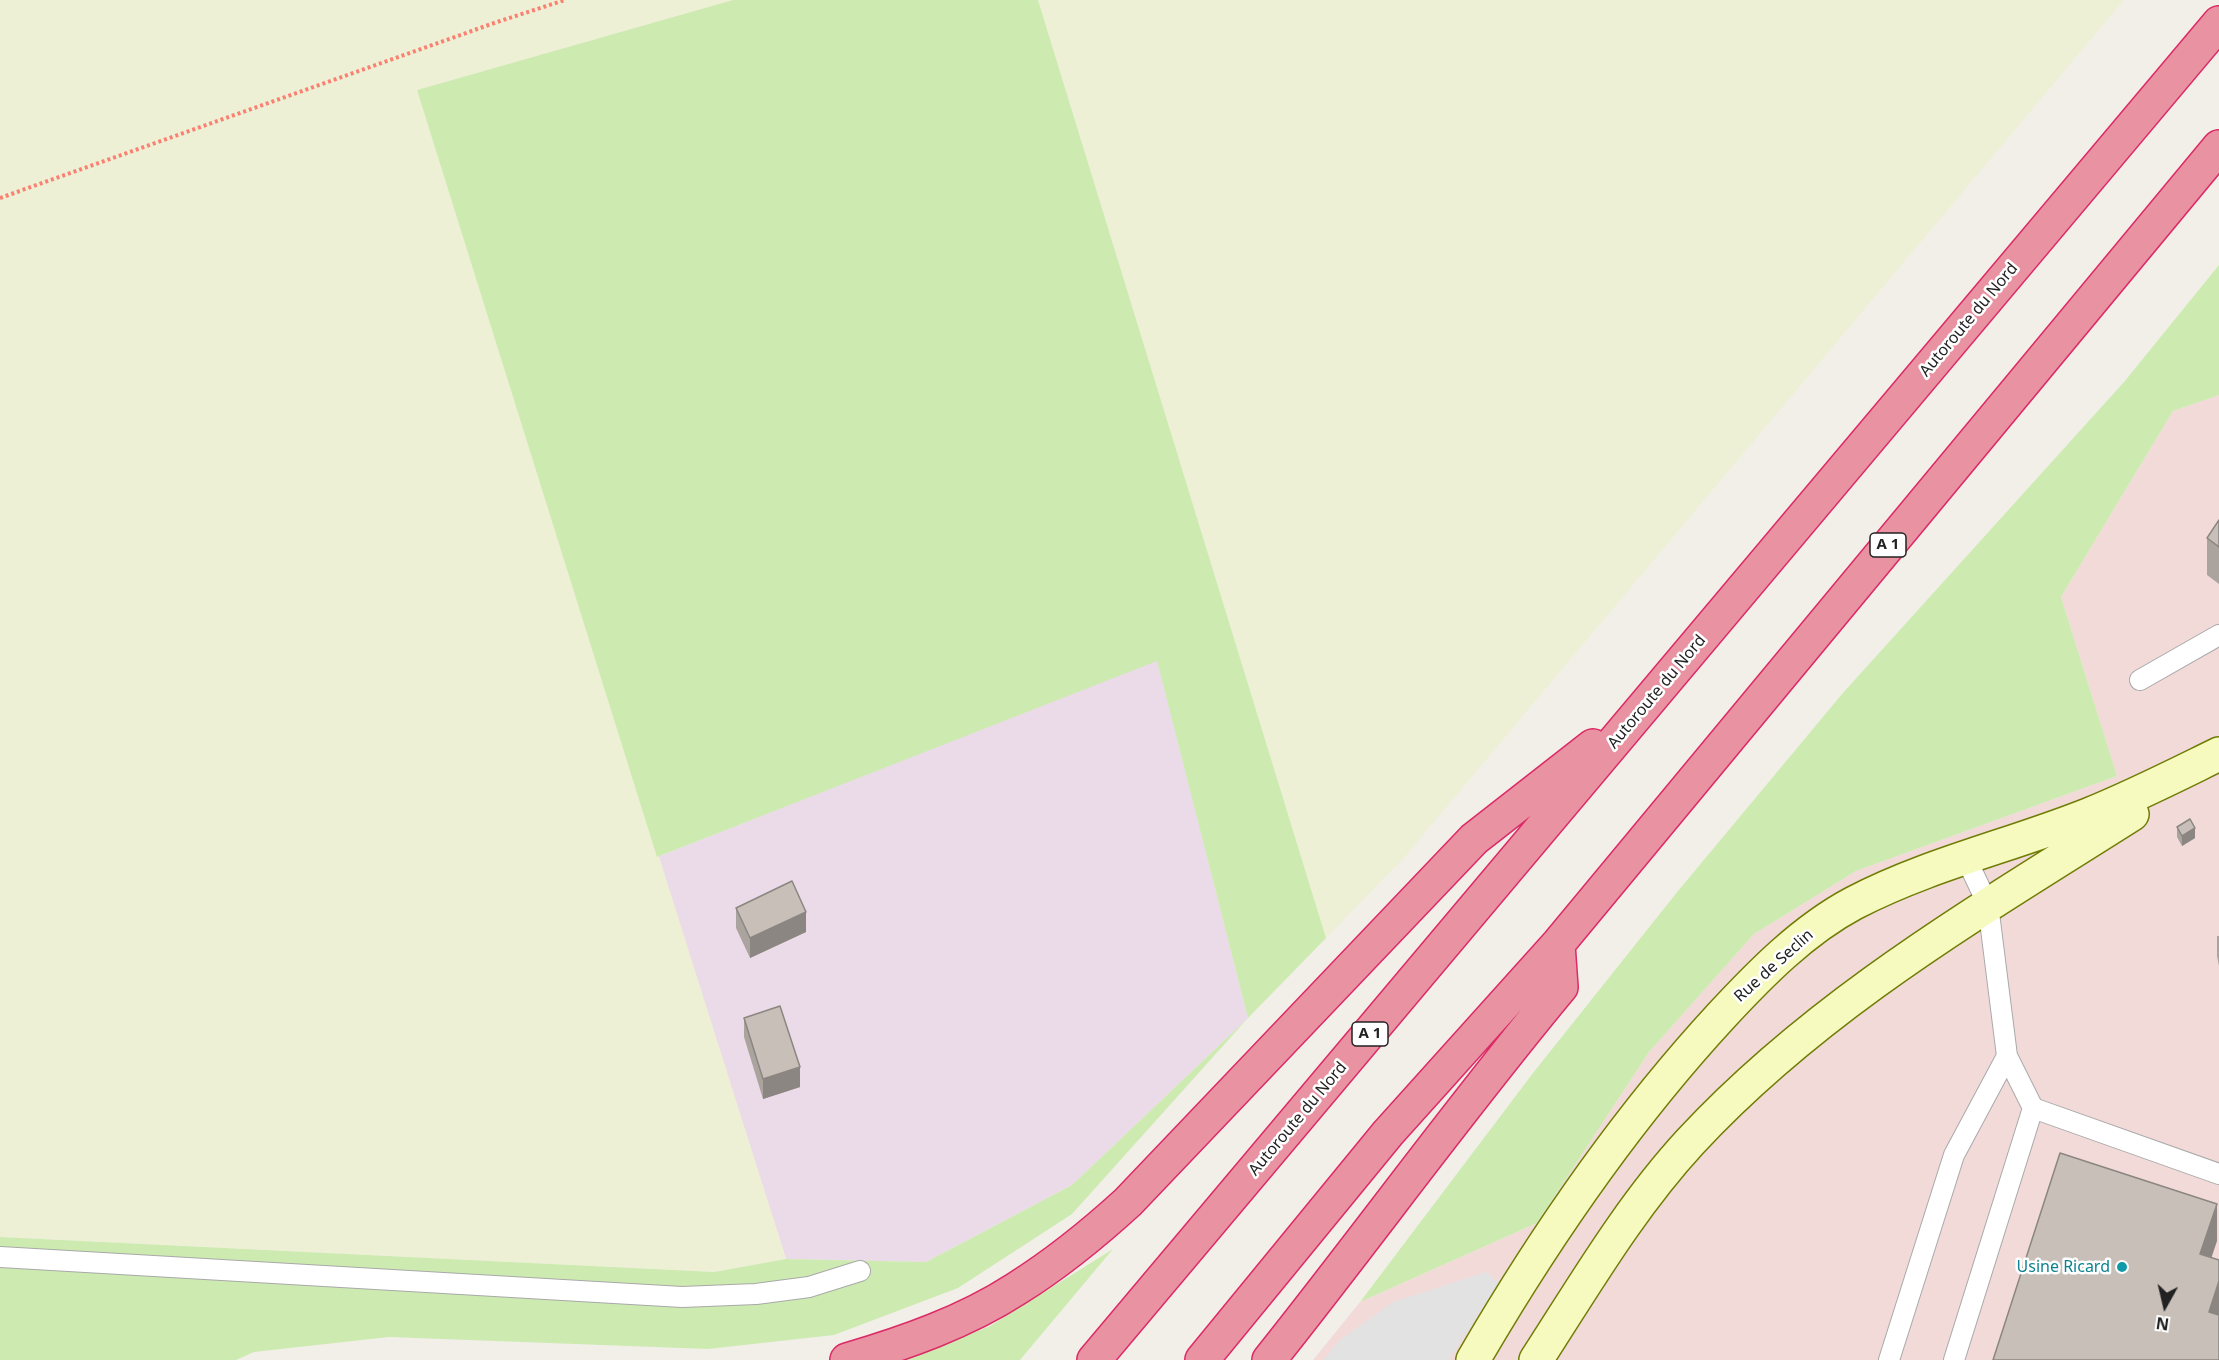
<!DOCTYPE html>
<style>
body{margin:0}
#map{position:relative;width:2219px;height:1360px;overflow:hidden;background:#f2efe9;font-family:"Noto Sans",sans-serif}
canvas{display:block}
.north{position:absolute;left:2135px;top:1276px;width:60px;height:60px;-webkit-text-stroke:4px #fff;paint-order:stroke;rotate:188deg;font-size:16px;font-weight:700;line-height:24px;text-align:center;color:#222}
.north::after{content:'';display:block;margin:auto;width:21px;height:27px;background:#222;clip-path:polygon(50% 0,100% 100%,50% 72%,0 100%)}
</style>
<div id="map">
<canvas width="2219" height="1360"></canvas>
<div class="north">N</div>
</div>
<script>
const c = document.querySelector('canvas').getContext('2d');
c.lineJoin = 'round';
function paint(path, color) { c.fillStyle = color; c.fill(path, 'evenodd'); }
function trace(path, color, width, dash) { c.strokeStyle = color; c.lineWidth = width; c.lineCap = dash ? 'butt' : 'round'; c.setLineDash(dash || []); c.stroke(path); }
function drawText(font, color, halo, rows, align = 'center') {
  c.font = font + ' "Noto Sans",sans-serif'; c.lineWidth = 5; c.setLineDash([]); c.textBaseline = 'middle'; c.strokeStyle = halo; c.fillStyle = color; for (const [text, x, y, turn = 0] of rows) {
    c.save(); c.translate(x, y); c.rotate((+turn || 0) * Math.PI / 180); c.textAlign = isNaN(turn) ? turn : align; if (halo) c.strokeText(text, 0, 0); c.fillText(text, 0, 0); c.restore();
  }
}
paint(new Path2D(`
 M2219,395V1360H1313L1360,1302L1537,1223L1649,1052L1754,934L1856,871L2117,776L2061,597L2173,411Z`), '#f2dad9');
paint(new Path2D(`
 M1157,660L1248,1018L1072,1185L926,1262L786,1259L657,857Z`), '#ebdbe8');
paint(new Path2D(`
 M0,0H733L417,90L786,1259L714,1272L0,1237Z
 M1038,0H2124L1402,860L1326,938Z`), '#eef0d5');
paint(new Path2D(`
 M733,0H1038L1326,938L1248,1018L1072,1214L958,1288L834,1335L708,1349L389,1337L254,1352L236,1360H0V1237L714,1272L786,1259L926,1262L1072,1185L1248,1018L1157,661L657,857L417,90Z
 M2219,265V395L2173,411L2061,597L2117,776L1856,871L1754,934L1649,1052L1537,1223L1360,1302L1533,1073L1678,891L1842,694L2124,382Z
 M1113,1249L1020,1360H905L990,1326Z`), '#cdebb0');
paint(new Path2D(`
 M1486,1272L1499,1283L1449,1360H1323L1340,1340L1393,1302Z`), '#e2e2e2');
const service = new Path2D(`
 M2140,680L2219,635
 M1965,856L1988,905L2007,1056L2033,1108L2219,1174
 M0,1257L682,1297L756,1294L809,1287L860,1271
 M1889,1360L1954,1155L2007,1056
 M1954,1360L2033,1108`);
const secondary = new Path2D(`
 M1473,1360C1544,1238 1625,1120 1721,1016C1760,974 1803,930 1854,903C1929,864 2010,846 2088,815C2133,797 2176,775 2219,754
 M1536,1360C1584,1286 1630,1207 1690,1142C1817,1005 1976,913 2132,814`);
const motorway = new Path2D(`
 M847,1360C905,1343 965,1322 1016,1289C1056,1264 1093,1234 1128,1202L1474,839L1593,746
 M1094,1360L2219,23
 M1202,1360L1388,1133L1558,944L2219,147
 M1269,1360C1368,1236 1460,1108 1561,987L1558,944`);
trace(service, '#a9a9a9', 22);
trace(secondary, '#707d05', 36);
trace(motorway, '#dc2a67', 36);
trace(new Path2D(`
 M0,198L497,22L565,0`), '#fa8072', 4, [3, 3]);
trace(service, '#fff', 20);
trace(secondary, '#f7fabf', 33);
trace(motorway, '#e892a2', 33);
paint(new Path2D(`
 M2219,520V584L2207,575V538Z
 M2177,827L2195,838L2182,846L2177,837Z
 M736,908L806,932L750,958L736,928Z
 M2217,936H2219V966L2217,956Z
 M744,1018L800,1087L763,1099L744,1037Z`), '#aba49e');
paint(new Path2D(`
 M2195,828V838L2182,846V836Z
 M806,912V932L750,958V938Z
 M800,1067V1087L763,1099V1079Z
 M2217,1204V1241L2200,1292V1254Z
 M2219,1281V1319L2209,1312Z`), '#8b8681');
const building = new Path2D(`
 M2219,520V547L2207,538Z
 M2190,819L2195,828L2182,836L2177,827Z
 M792,881L806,912L750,938L736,908Z
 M780,1006L800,1067L763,1079L744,1018Z
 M2060,1153L2217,1204L2200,1254L2219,1260V1281L2209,1312L2219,1315V1360H1993Z`);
paint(building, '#c7bfb8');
trace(building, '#8b8681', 1.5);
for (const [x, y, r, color] of [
 [2122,1267,6,"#0f9aa8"]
]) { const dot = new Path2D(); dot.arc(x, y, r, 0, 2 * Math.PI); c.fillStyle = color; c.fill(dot); trace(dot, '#fff', 2); }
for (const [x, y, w] of [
 [1888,545,36],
 [1370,1034,36]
]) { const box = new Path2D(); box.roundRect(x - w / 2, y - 12, w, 24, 4.5); c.fillStyle = '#fff'; c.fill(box); trace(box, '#222', 1.5); }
drawText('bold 15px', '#222', null, [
 ["A 1",1888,545],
 ["A 1",1370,1034]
]);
drawText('16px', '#222', '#fff', [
 ["Autoroute du Nord",1969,320,-50],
 ["Autoroute du Nord",1657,692,-50],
 ["Rue de Seclin",1774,966,-42],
 ["Autoroute du Nord",1298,1119,-50]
]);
drawText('16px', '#0d838f', '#fff', [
 ["Usine Ricard",2110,1267]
], 'right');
</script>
